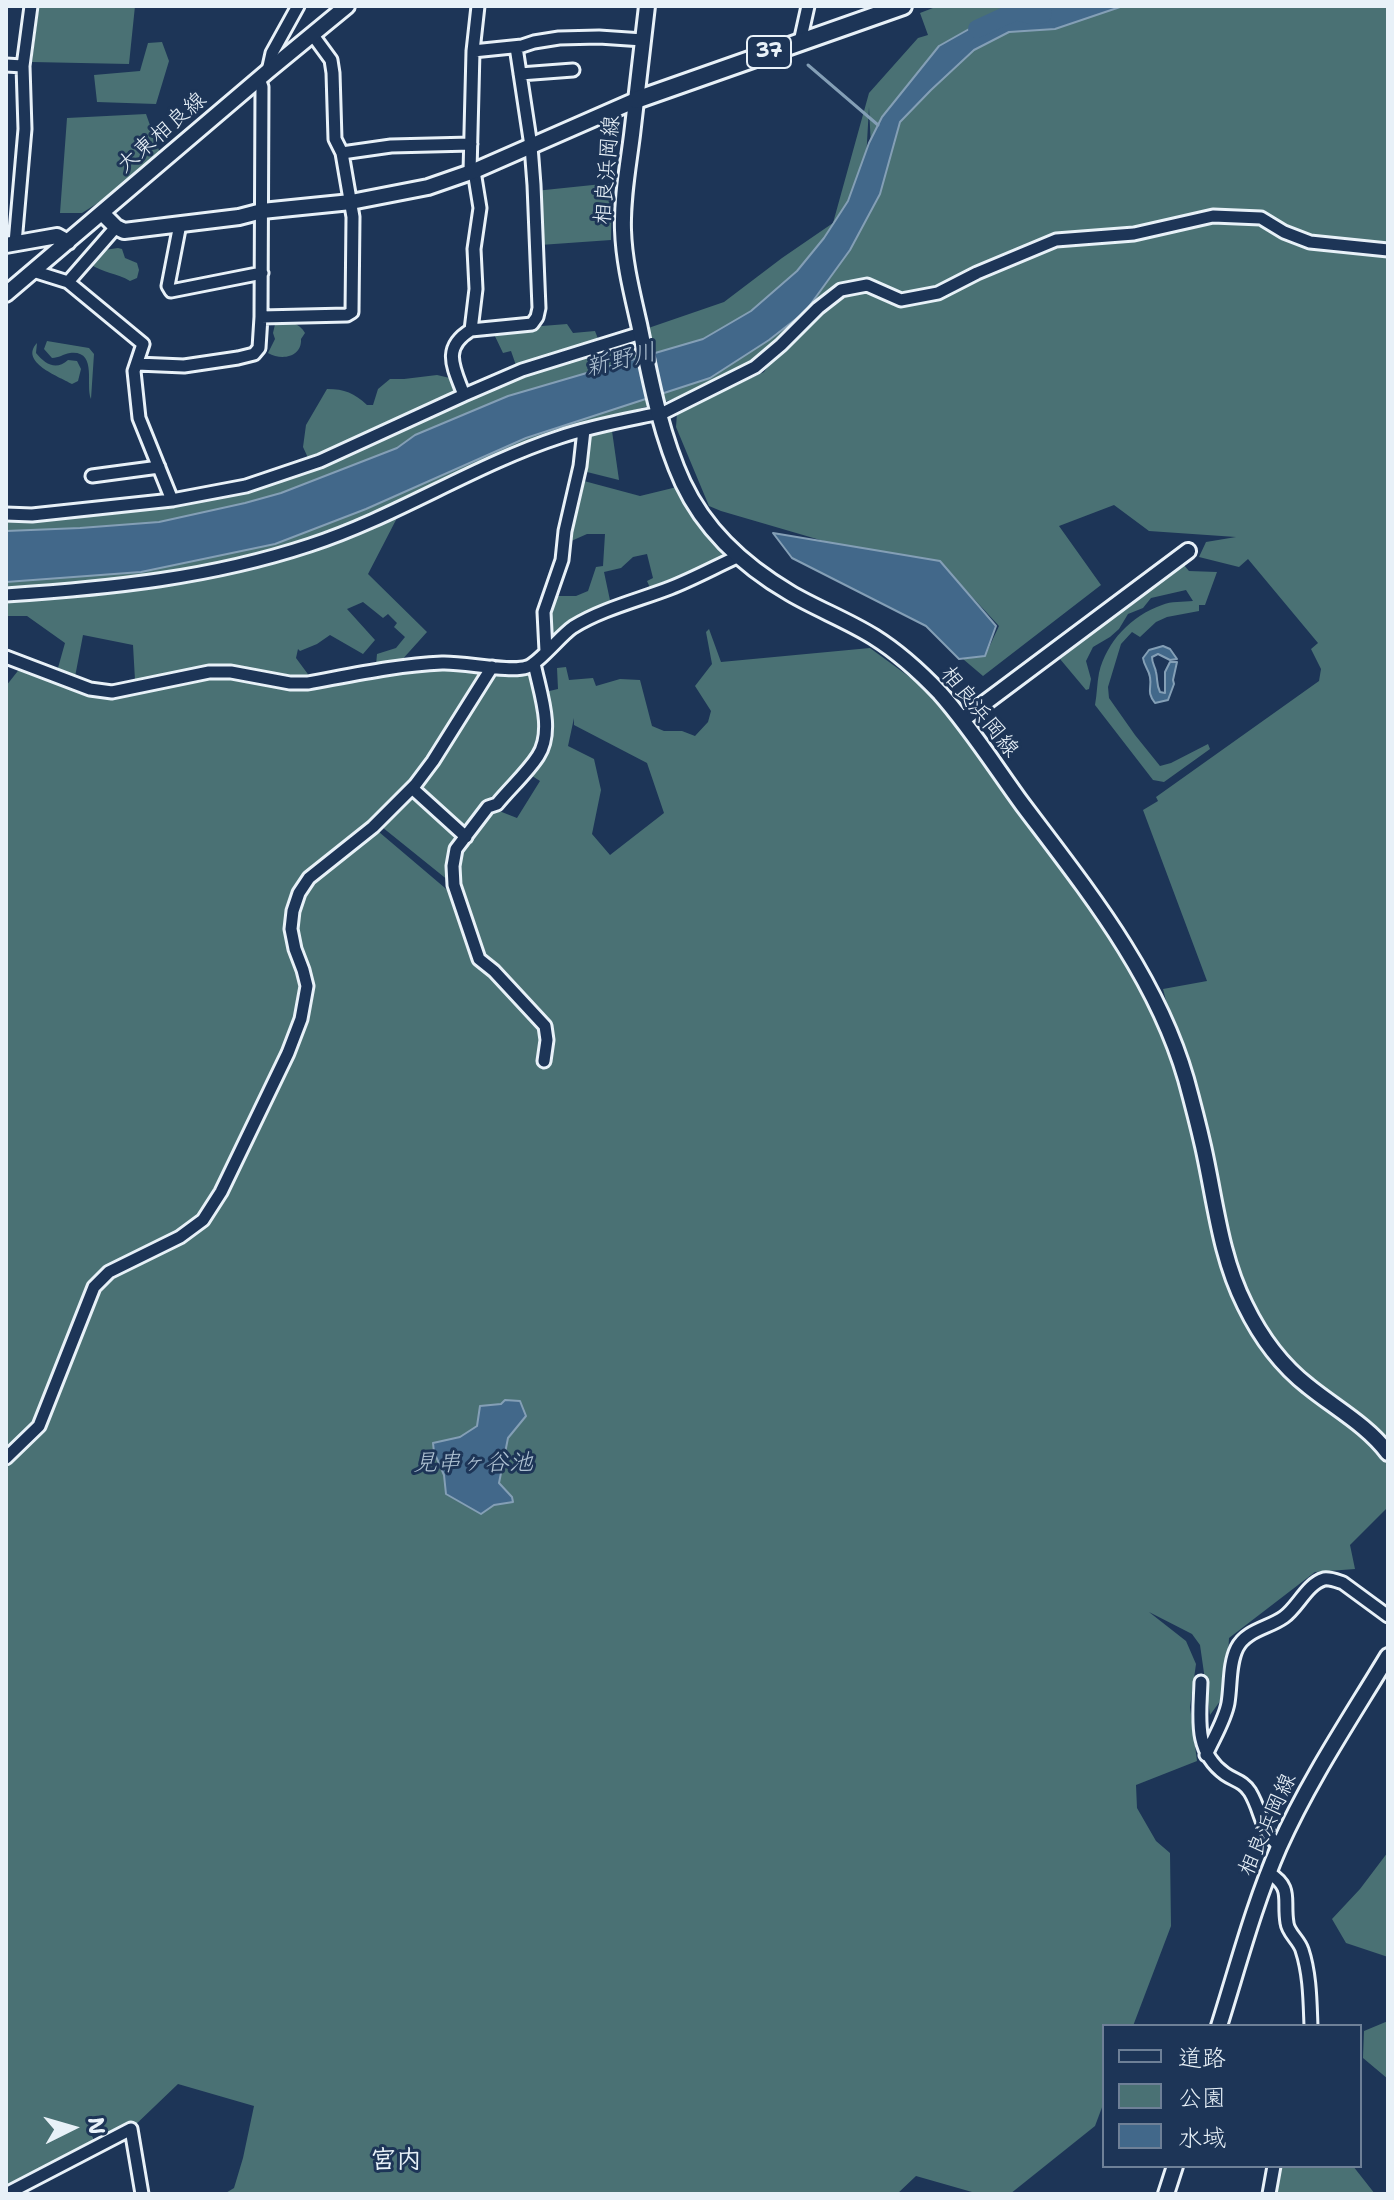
<!DOCTYPE html>
<meta charset="utf-8">
<style>
body{margin:0}
#map{position:relative;width:1394px;height:2200px;overflow:hidden;background:#1d3557;font-family:"Shantell Sans","Klee One",sans-serif}
canvas{display:block}
.frame{position:absolute;inset:0;border:8px solid #e8f1f8;pointer-events:none}
.legend{position:absolute;left:1102px;top:2024px;width:260px;height:144px;box-sizing:border-box;background:#1d3557;border:2px solid #6e8097;margin:0;padding:10px 14px;list-style:none;font-size:24px;color:#e8f1f8}
.legend li{display:flex;align-items:center;gap:16px;height:40px}
.legend b{width:40px;border:2px solid #6e8097}
.north{position:absolute;left:32px;top:2088px;width:80px;height:80px;-webkit-text-stroke:6px #1d3557;paint-order:stroke;rotate:85deg;font-size:22px;font-weight:700;line-height:32px;text-align:center;color:#e8f1f8}
.north::after{content:'';display:block;margin:auto;width:28px;height:36px;background:#e8f1f8;clip-path:polygon(50% 0,100% 100%,50% 72%,0 100%)}
</style>
<div id="map">
<canvas width="1394" height="2200"></canvas>
<div class="frame"></div>
<ul class="legend">
<li><b style="height:10px;background:#1d3557"></b>道路</li>
<li><b style="height:22px;background:#4a7174"></b>公園</li>
<li><b style="height:22px;background:#42688a"></b>水域</li>
</ul>
<div class="north">N</div>
</div>
<script>
const c = document.querySelector('canvas').getContext('2d');
c.lineJoin = 'round';
function paint(path, color) { c.fillStyle = color; c.fill(path, 'evenodd'); }
function trace(path, color, width, dash) { c.strokeStyle = color; c.lineWidth = width; c.lineCap = dash ? 'butt' : 'round'; c.setLineDash(dash || []); c.stroke(path); }
function drawText(font, color, halo, rows, align = 'center') {
  c.font = font + ' "Shantell Sans","Klee One",sans-serif'; c.lineWidth = 6; c.setLineDash([]); c.textBaseline = 'middle'; c.strokeStyle = halo; c.fillStyle = color; for (const [text, x, y, turn = 0] of rows) {
    c.save(); c.translate(x, y); c.rotate((+turn || 0) * Math.PI / 180); c.textAlign = isNaN(turn) ? turn : align; if (halo) c.strokeText(text, 0, 0); c.fillText(text, 0, 0); c.restore();
  }
}
paint(new Path2D(`
 M39,6H135L129,64L32,62Z
 M938,6H1388V1451L1385,1450L1388,1453V1507L1350,1545L1355,1569L1315,1572L1229,1638L1226,1693L1210,1715L1200,1645L1192,1634L1149,1612L1186,1641L1196,1664L1190,1707L1197,1761L1136,1785L1137,1808L1156,1841L1170,1853L1171,1926L1133,2026H1104V2102L1095,2126L1010,2194H979L916,2176L897,2194H224L234,2188L243,2158L254,2106L178,2084L131,2129L109,2139L93,2125V2140L7,2185L6,686L21,667L63,679L56,675L65,643L27,616H6V594L74,589H6V517L77,511L246,486L366,447L538,366L724,302L782,258L833,223L869,93L918,38L928,35L920,13ZM869,107L873,187L868,197L864,195ZM790,333L764,372L677,413L676,427L709,506L721,511L827,542L933,563L940,562L999,626L985,656L963,659L983,676L1101,585L1059,526L1114,505L1149,531L1236,537L1206,542L1199,557L1239,567L1248,559L1318,643L1311,649L1321,669L1319,681L1156,797L1158,801L1143,810L1207,981L1163,989L1188,1087L1144,979L1061,860L930,692L870,648L721,662L709,629L706,632L712,664L695,686L711,711L708,722L695,736L682,731H664L652,726L640,680L620,679L596,686L593,678L569,680L566,667L557,668L558,689L545,692C549,711 552,739 540,757C537,763 531,768 526,772L540,781L517,818L489,807L529,758L545,732L532,674L487,675L478,667L455,665L412,667L313,681L296,658L298,649L300,651L317,644L330,635L363,654L375,640L347,609L363,602L383,618L388,614L397,623L394,627L405,637L396,648L377,654L376,665L400,662L427,632L368,574L397,518L308,553L254,562L370,522L489,462L556,432L670,400L758,364ZM83,635L133,645L135,680L134,688L112,692L74,682ZM574,718V725L647,763L664,813L610,855L592,834L601,790L594,759L568,746ZM382,827L454,885L457,874L458,899L379,832ZM1196,1120L1238,1276L1278,1351L1266,1341L1231,1270Z
 M162,42L169,61L156,104L97,102L94,75L140,71L148,43Z
 M146,114L161,156L120,189L82,213H60L67,118Z
 M612,183L611,240L540,245L535,191Z
 M118,248L122,249L125,258L137,263L139,270L137,278L130,281C117,273 103,273 90,264L97,251Z
 M276,320C288,322 299,322 305,333L301,339C302,357 282,361 268,353L275,339L273,333Z
 M567,324L573,333L595,331L600,344L518,371L511,351L503,353L492,330Z
 M47,341L89,348L94,354L91,399C85,385 98,350 70,353C63,354 59,358 52,358L44,349Z
 M37,343L36,353C45,364 56,371 68,360L77,361L81,369L78,381L72,384C58,376 19,362 37,343Z
 M437,375L450,378L461,396L309,460L303,447L306,425L327,389C345,389 354,393 367,405H373L378,389L390,379H404Z
 M612,431L619,480L587,472L591,436Z
 M584,481L640,496L677,487L725,559L722,563L651,590L647,581L653,578L647,554L633,557L621,568L604,572L611,605L547,644L550,600L555,596H576L588,591L596,567L603,566L605,534H587L569,542L567,523Z
 M1183,564L1189,571L1217,572L1205,605H1199V611L1167,617L1156,622L1140,637L1132,632L1121,644L1108,687L1109,698L1135,735L1160,766L1171,763L1208,744L1210,749L1164,782L1153,780L1095,705C1097,694 1097,683 1099,673C1107,641 1131,616 1162,605C1171,601 1183,602 1193,601L1186,590L1151,598L1143,608L1128,614L1119,629L1110,637L1093,647L1086,661L1091,679L1089,689L1086,690L1060,659Z
 M1388,1852V1957L1346,1943L1332,1919L1360,1889Z
 M1388,2021V2079L1363,2058L1364,2031Z
 M1281,2166H1353L1375,2194H1271Z`), '#4a7174');
const water = new Path2D(`
 M1051,6H1123L1055,29L1009,32L974,50L931,90L900,122L880,194L850,250L805,312L769,340L710,378L526,438L366,509L275,544L141,572L6,582V531L80,528L159,522L245,503L281,493L397,448L415,435L508,396L703,339L751,311L797,271L824,238L848,201L869,143L882,117L939,46L978,24Z
 M773,533L940,561L996,626L985,656L959,659L926,626L792,558Z
 M1163,646L1170,649L1177,659L1170,660L1158,654L1152,657C1152,664 1155,666 1156,672C1158,680 1156,684 1160,692L1165,693V672L1170,662H1177L1173,680L1174,684L1168,700L1155,703C1146,691 1152,689 1150,677C1149,670 1144,666 1143,658L1149,650Z
 M505,1400L520,1401L526,1416L508,1438L499,1483L512,1497L513,1502L494,1505L481,1514L446,1494L444,1475L434,1452L433,1443L460,1437L477,1426L480,1406L501,1404Z`);
paint(water, '#42688a');
trace(water, '#849fb6', 2);
trace(new Path2D(`
 M808,65L878,125`), '#849fb6', 3);
trace(new Path2D(`
 M977,29L1016,11L1035,16L1043,14`), '#42688a', 18);
const street = new Path2D(`
 M800,42L808,6
 M473,51L522,46L534,42L559,38L599,37L643,40
 M6,65L23,66L31,6
 M268,71L272,53L298,6
 M520,74L573,70
 M342,153L391,146L471,144
 M470,172L473,51L478,6
 M180,224L168,286L171,291L262,273
 M15,243L25,129L23,66
 M33,271L68,282L143,344L134,371L139,418L172,500
 M68,282L116,227
 M261,317L347,315L352,312L353,217L342,153L335,139L333,73L331,60L312,34
 M471,330L476,289L474,249L480,208L474,171
 M137,364L184,366L238,358L254,354L259,348L261,317L262,87L259,79
 M464,395C454,368 441,348 471,330L532,324L537,317L539,308L534,185L531,146L516,47
 M661,414L755,367L781,345L818,308L841,290L867,285L901,300L938,293L977,273L1056,240L1134,234L1213,216L1261,218L1284,232L1310,242L1388,250
 M92,476L159,467
 M6,514L32,515L172,500L246,486L320,461L464,395L522,370L641,333
 M6,595C111,588 210,578 310,545C396,517 474,465 560,437C592,426 627,420 660,413
 M546,651L544,612L562,560L565,531L580,466L584,430
 M6,657L90,689L112,692L209,672H231L290,683H308C352,675 397,665 442,663C464,662 510,673 527,667C538,664 561,635 573,627C602,609 639,600 670,588C693,579 715,567 737,557
 M534,663C539,690 555,730 538,756C527,773 510,788 497,804L488,807L456,849L453,866L454,885L479,959L494,971L545,1026L547,1040L544,1061
 M412,788L466,837
 M6,1458L39,1426L94,1287L109,1272L180,1237L203,1220L221,1192L288,1053L301,1019L307,986L303,970L295,949L291,929L293,911L299,893L309,878L373,827L415,785L433,761L492,667
 M1201,1682C1200,1716 1193,1751 1225,1774C1235,1781 1243,1781 1250,1792C1262,1812 1260,1830 1280,1847
 M1206,1755C1213,1739 1225,1720 1228,1703C1231,1685 1229,1664 1237,1648C1246,1630 1269,1628 1284,1617C1298,1607 1307,1584 1324,1579C1330,1578 1337,1581 1343,1583L1388,1616
 M1269,1873C1293,1888 1283,1899 1287,1923C1288,1933 1299,1940 1302,1950C1310,1974 1310,2001 1311,2026
 M6,2194L131,2129L142,2194
 M1269,2194L1274,2166`);
const secondary = new Path2D(`
 M647,6C642,49 637,92 632,135C628,167 622,198 623,230C624,262 632,293 639,324C650,377 660,433 683,483C706,532 744,566 790,593C817,609 847,620 874,637C898,652 921,673 940,693C971,728 996,768 1023,805C1087,890 1156,975 1186,1079C1192,1101 1198,1124 1203,1146C1215,1199 1220,1256 1245,1305C1260,1336 1281,1365 1308,1386C1335,1408 1367,1425 1388,1453
 M102,213L116,227L124,231L239,217L262,211L351,202L428,187L474,171L636,100
 M6,245L57,236L68,242
 M6,294L268,71L347,6
 M962,720L1188,551
 M1219,2026C1238,1966 1254,1904 1279,1847C1309,1780 1350,1719 1388,1656
 M1166,2194L1175,2166`);
const primary = new Path2D(`
 M636,100L903,6`);
trace(street, '#e8f1f8', 17);
trace(secondary, '#e8f1f8', 20);
trace(primary, '#e8f1f8', 22);
trace(street, '#1d3557', 11);
trace(secondary, '#1d3557', 14);
trace(primary, '#1d3557', 16);
for (const [x, y, w] of [
 [769,52,44]
]) { const box = new Path2D(); box.roundRect(x - w / 2, y - 16, w, 32, 6); c.fillStyle = '#1d3557'; c.fill(box); trace(box, '#e8f1f8', 2); }
drawText('bold 20px', '#e8f1f8', null, [
 ["37",769,52]
]);
drawText('22px', '#e8f1f8', '#1d3557', [
 ["大東相良線",162,133,-41],
 ["相良浜岡線",608,170,-85],
 ["相良浜岡線",979,712,51],
 ["相良浜岡線",1268,1825,-66]
]);
drawText('italic 24px', '#aec1d2', '#1d3557', [
 ["新野川",621,361,-14],
 ["見串ヶ谷池",473,1464]
]);
drawText('bold 26px', '#e8f1f8', '#1d3557', [
 ["宮内",396,2161]
]);
</script>
